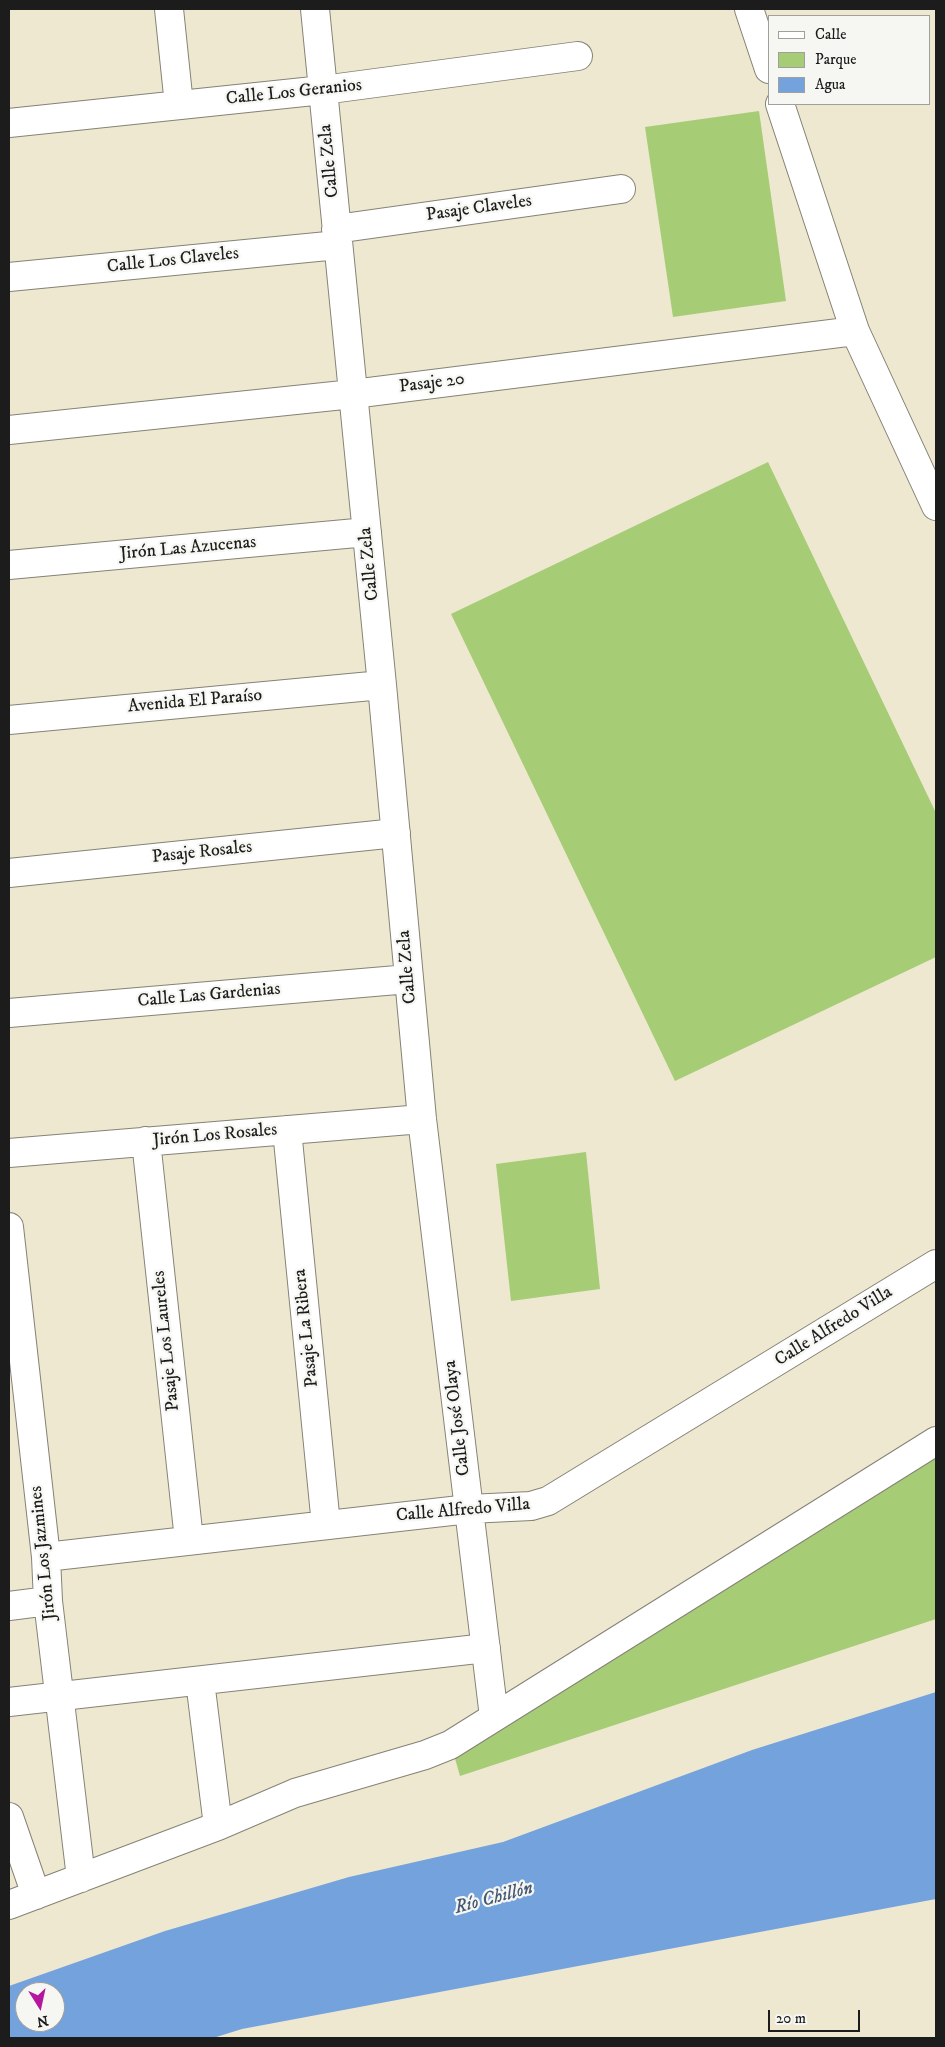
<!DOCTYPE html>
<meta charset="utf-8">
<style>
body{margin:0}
#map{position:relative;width:945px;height:2047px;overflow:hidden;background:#eee8d0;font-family:"IM FELL DW Pica",serif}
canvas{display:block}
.frame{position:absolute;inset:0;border:10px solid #1c1c1c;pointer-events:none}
.legend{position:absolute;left:768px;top:15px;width:162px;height:90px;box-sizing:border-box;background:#f6f6f2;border:1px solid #9f9f9c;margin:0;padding:6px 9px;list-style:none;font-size:15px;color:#1c1c1c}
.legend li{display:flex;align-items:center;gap:10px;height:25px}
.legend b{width:25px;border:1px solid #9f9f9c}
.north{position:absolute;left:15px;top:1982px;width:50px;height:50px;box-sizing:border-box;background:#f6f6f2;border:1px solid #9f9f9c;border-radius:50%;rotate:170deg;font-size:14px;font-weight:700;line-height:20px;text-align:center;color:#1c1c1c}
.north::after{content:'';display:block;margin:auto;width:18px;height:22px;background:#b5179e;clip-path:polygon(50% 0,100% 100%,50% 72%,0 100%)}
.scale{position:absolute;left:768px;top:2010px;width:92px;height:22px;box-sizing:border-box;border:2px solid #1c1c1c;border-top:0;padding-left:6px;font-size:15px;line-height:18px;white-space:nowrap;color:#1c1c1c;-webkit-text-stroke:4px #f6f6f2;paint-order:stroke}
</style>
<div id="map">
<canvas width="945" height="2047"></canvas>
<div class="frame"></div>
<ul class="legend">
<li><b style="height:6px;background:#fff"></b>Calle</li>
<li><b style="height:14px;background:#a6cc76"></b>Parque</li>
<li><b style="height:14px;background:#74a2dd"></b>Agua</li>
</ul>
<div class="north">N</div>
<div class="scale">20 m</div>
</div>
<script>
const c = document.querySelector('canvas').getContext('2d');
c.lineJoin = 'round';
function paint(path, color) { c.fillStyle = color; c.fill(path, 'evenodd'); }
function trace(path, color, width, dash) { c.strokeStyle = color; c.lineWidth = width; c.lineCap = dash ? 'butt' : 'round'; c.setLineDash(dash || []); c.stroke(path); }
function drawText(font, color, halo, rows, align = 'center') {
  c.font = font + ' "IM FELL DW Pica",serif'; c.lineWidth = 4.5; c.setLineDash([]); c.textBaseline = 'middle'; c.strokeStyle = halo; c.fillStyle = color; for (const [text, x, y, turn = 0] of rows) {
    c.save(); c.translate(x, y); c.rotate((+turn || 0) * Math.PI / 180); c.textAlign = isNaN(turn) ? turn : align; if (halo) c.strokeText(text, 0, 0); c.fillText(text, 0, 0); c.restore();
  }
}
paint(new Path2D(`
 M759,111L786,301L673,317L645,127Z
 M768,462L936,813V957L675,1081L451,614Z
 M586,1152L600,1289L511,1301L496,1164Z
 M936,1453V1619L460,1776L454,1755Z`), '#a6cc76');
paint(new Path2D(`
 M936,1692V1899L242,2029L213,2038H9V1986L165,1931L349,1877L503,1842L752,1750ZM25,1992H55V2022H25Z`), '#74a2dd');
const street = new Path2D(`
 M169,9L179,105
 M315,9L382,685L422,1119L494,1717
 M749,9L769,69
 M780,104L855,331L936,506
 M9,123L323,90L578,56
 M336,229L621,189
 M9,277L338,245
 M9,430L353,394L855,331
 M9,565L367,532
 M9,720L382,685
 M9,873L396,833
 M9,1013L409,979
 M287,1130L326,1525
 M146,1141L189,1540
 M9,1153L422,1119
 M9,1227L46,1557L48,1601L81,1878
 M46,1557L469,1509L531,1506L548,1501L936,1264
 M9,1606L48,1601
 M200,1681L218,1826
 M9,1702L486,1648
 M9,1817L36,1895
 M9,1905L218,1826L295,1793L425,1755L450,1745L936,1441`);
trace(street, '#858276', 30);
trace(street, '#fff', 28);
drawText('18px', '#1c1c1c', '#f6f6f2', [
 ["Calle Los Geranios",294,93,-6],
 ["Calle Zela",330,161,-96],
 ["Pasaje Claveles",479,209,-8],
 ["Calle Los Claveles",173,261,-6],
 ["Pasaje 20",432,384,-7],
 ["Jirón Las Azucenas",188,549,-5],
 ["Calle Zela",370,564,-96],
 ["Avenida El Paraíso",195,702,-5],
 ["Pasaje Rosales",202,853,-6],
 ["Calle Zela",408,967,-95],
 ["Calle Las Gardenias",209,996,-5],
 ["Jirón Los Rosales",215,1136,-5],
 ["Calle Alfredo Villa",834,1327,-32],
 ["Pasaje La Ribera",307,1328,-96],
 ["Pasaje Los Laureles",167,1341,-96],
 ["Calle José Olaya",458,1418,-97],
 ["Calle Alfredo Villa",463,1511,-5],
 ["Jirón Los Jazmines",44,1553,-96]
]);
drawText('italic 19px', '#445873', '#f6f6f2', [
 ["Río Chillón",494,1899,-15]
]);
</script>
